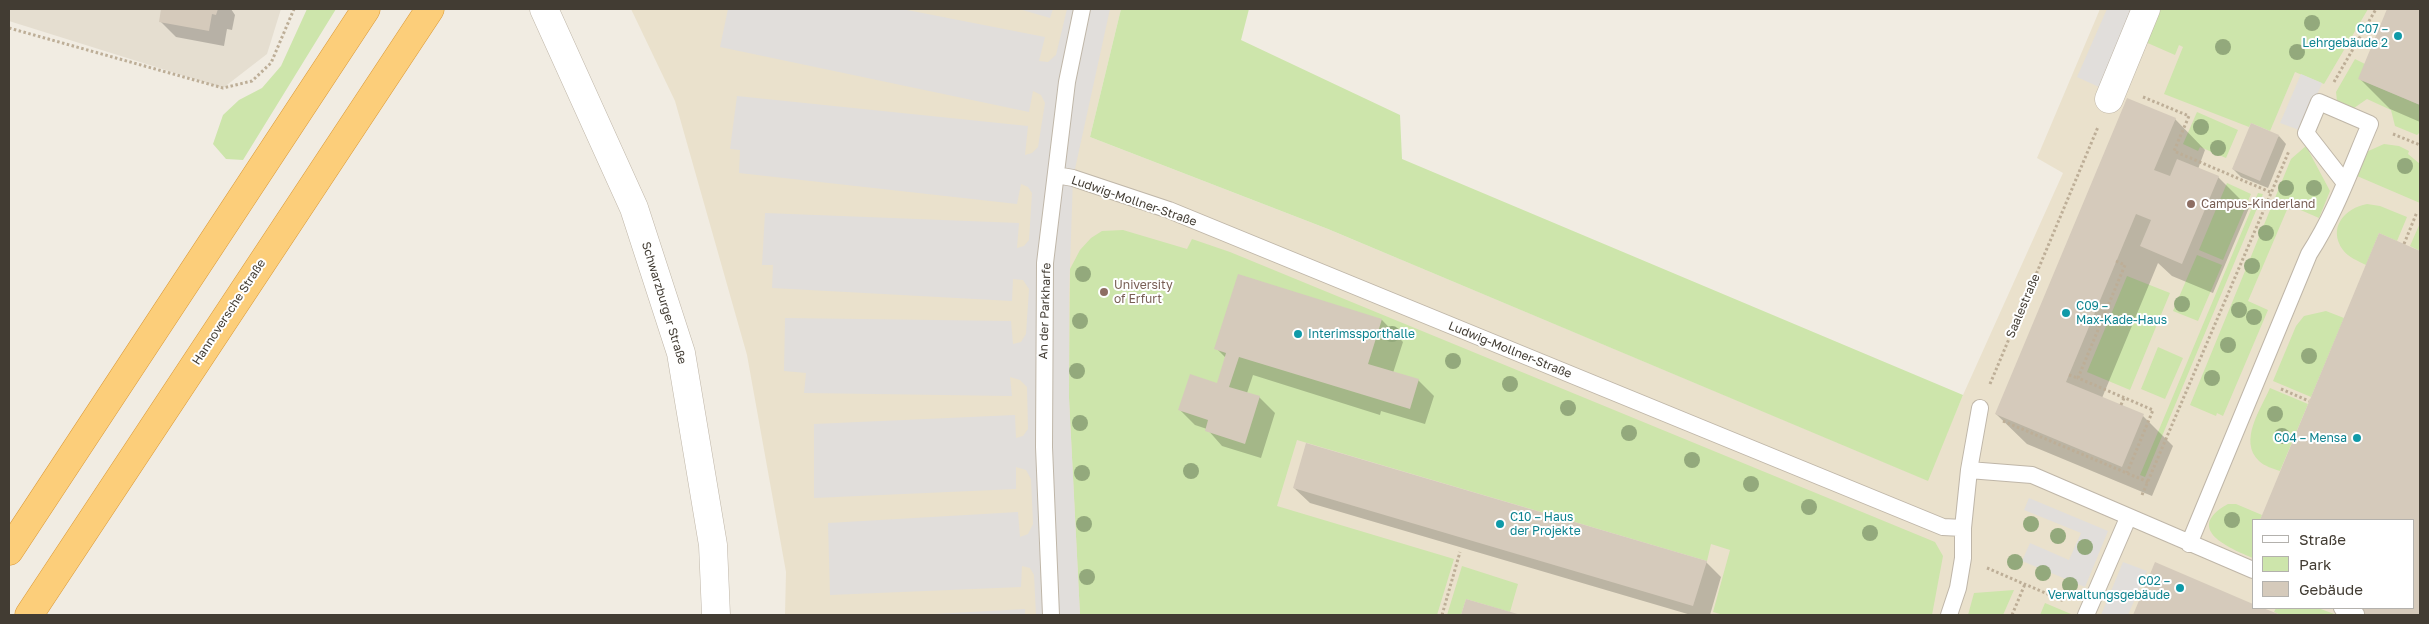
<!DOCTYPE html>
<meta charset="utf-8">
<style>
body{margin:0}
#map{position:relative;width:2429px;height:624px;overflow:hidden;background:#f1ece2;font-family:"Golos Text",sans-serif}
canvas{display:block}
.frame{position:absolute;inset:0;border:10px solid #423c33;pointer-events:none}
.legend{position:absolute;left:2252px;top:519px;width:162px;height:90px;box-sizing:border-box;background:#fff;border:1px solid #b3b1ad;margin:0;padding:6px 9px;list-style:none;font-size:15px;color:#423c33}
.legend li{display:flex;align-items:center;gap:10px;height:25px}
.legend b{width:25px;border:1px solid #b3b1ad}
</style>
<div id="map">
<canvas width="2429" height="624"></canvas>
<div class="frame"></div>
<ul class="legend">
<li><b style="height:6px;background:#fff"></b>Straße</li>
<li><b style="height:14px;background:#cde5ab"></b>Park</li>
<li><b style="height:14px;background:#d5cabb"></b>Gebäude</li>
</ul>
</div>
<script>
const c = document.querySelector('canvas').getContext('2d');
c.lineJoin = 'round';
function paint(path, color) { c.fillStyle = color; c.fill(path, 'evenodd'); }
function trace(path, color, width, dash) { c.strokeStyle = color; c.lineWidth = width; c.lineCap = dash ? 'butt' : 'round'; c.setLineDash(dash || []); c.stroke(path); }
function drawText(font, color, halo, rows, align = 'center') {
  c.font = font + ' "Golos Text",sans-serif'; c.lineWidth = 4; c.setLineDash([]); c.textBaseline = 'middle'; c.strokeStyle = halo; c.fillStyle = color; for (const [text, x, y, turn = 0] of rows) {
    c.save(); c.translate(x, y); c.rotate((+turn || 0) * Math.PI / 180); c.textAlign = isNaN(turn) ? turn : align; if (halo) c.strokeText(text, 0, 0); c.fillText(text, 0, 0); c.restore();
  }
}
paint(new Path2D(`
 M9,9H281L267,54L223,88L9,21Z`), '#e5ded0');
paint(new Path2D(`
 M631,9H1121L1090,137L1328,229L1927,480L1963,395L2063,173L2037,158L2100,9H2420V615H785L786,572L747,355L675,101ZM2253,520H2413V608H2253Z`), '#eae1cc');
paint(new Path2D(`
 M307,9H336L243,160L226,159L213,144L223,115L239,100L262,88L281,66Z
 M1121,9H1249L1241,40L1400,115L1402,159L1963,395L1928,481L1328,229L1090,137Z
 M2156,9H2368L2324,84L2295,72L2270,131L2251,123L2249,127L2164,94L2183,47L2179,45L2175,55L2143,41Z
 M2355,59L2365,64L2359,79L2420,105V132L2417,135L2395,126L2391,110L2367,99L2354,108L2337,101L2336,92Z
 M2197,112L2238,130L2226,158L2200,147L2198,151L2183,144Z
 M2384,144L2399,146L2409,151L2408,154L2420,164V203L2357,176L2364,153Z
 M2306,146L2330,191L2319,218L2289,205L2248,301L2268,310L2223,416L2217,413L2216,416L2190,405L2291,159Z
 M2227,183L2251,194L2223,260L2199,250Z
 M2258,193L2263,194L2145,477L2140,475Z
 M2367,204L2380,206L2407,217L2397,241L2379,233L2366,265C2358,261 2348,257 2343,250C2327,228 2345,208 2367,204Z
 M2420,223V251L2410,246Z
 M1123,230L1187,249L1192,239L1230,252L1935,542L1943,556L1932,615H1724L1713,612L1730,550L1711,544L1707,561L1297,440L1277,506L1454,559L1437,615H1080L1069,398L1070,269L1080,250L1091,238L1102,231Z
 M2197,255L2222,265L2198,321L2173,311Z
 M2127,276L2170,293L2130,390L2087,372Z
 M2326,311L2344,318L2311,397L2273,381L2296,326L2304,316Z
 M2158,347L2183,358L2165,399L2141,389Z
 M2270,388L2308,404L2280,471C2274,469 2264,466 2259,461C2238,441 2261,409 2270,388Z
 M2228,504H2236L2262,515L2260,520H2253V558C2229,548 2183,529 2228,504Z
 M1462,566L1518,584L1510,612L1466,599L1461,615H1447Z
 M2014,590L2003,615H1968L1974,593Z
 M2045,603L2071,614V615H2040Z
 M2276,608H2318L2337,615H2281L2274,612Z`), '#cde5ab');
paint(new Path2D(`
 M728,9H902L1045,37L1039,61L1048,62L1056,55L1067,9H1110L1073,178L1069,295V398L1080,615H1036L1034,575L1030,568L1022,566L1021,587L830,595L828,523L1018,512L1020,537L1028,534L1033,524L1031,479L1026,470L1016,467V489L814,498V424L1015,415L1016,438L1023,436L1028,429L1027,387L1020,380L1010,377L1012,396L804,393L806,373L784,371L785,318L1011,321L1013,344L1021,342L1026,334L1029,289L1023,280L1013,279L1012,301L772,288L773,265H762L765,213L1019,223L1017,248L1024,246L1029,240L1032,193L1028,187L1021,184L1017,204L739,173L740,150L730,149L737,96L1028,126L1025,155L1032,153L1038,147L1045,103L1041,95L1033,91L1029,112L720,47Z
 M1019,9H1053L1050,18Z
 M2107,9H2133L2099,87L2077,77Z
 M2301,74L2322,83L2302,131L2280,123Z
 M2029,498L2108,531L2085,587L2022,561L2030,543L2069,560L2081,533L2024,510Z
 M2123,562L2147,571L2128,615H2101Z
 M1025,609V615H916Z`), '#e1dedb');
paint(new Path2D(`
 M163,9H231L235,15L232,30L227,29L224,46L176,37L160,21Z
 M2388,9H2420V122L2390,109L2360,79Z
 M2175,119L2205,150L2198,169L2218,177L2249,208L2213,293L2172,276L2158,263L2102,398L2143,416L2173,446L2152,496L2027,444L1996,414Z
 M2279,136L2286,144L2268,188L2241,177L2233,169Z
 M2379,235L2420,252V615H2357L2360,608H2413V520H2261Z
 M1239,275L1382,320L1403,342L1393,373L1418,380L1434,396L1425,424L1381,411L1380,415L1253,375L1247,393L1259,397L1275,413L1261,458L1222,446L1207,429L1195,425L1180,410L1218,384L1226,358L1216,348Z
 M1294,488L1706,562L1721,577L1710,615H1691L1310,503Z
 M2155,564L2253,608H2261L2279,615H2134Z
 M1467,600L1518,615H1463Z`), '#0003');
paint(new Path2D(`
 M161,9H218L216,15L212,14L209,31L159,22Z
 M2387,9H2420V105L2358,79Z
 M2127,98L2176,118L2154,170L2170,176L2177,159L2219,176L2182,264L2140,246L2151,220L2136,214L2066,382L2144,414L2122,467L1995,414Z
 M2251,123L2279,135L2260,181L2232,169Z
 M2379,233L2420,251V615H2355L2358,608H2413V520H2260Z
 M1238,274L1382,319L1368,364L1419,379L1410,409L1239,357L1229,387L1260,396L1245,444L1205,431L1208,420L1178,410L1190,374L1217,383L1226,353L1214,349Z
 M1306,443L1707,561L1693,606L1293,488Z
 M2155,562L2253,604V608H2263L2281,615H2133Z
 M1466,599L1521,615H1461Z`), '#d5cabb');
const service = new Path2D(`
 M1056,175L1073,178L1169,210L1943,527L1963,528
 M1969,470L2032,475L2253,570
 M2189,544L2309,254C2335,214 2351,168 2370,124L2319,102L2306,133L2345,183
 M2342,608L2356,614
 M1051,615L1044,447L1045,263L1067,82L1082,9
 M1949,615L1958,588L1963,558V528L1969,470L1980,408
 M2086,615L2128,518`);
const minor = new Path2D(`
 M2109,99L2146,9`);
const tertiary = new Path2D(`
 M544,9L634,208L681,353L713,545L716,615`);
const trunk = new Path2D(`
 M9,551L366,9
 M29,615L430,9`);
trace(service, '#bfb6a8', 18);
trace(minor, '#bfb6a8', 29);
trace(tertiary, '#bfb6a8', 29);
trace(trunk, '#d99734', 29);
trace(new Path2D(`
 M9,28L223,88L252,81L271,63L294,9
 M2334,82L2376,9
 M2143,97L2189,116L2174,151L2270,192
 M2393,134L2420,145
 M2404,244L2417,212
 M2116,261L2125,265L2078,378L2153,410L2127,473
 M2069,375L2078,378
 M1990,384L2098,127
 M2281,389L2309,401
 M2121,405L2124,398
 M2003,421L2148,482
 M2142,495L2289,151
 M1987,568L2064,601
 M1442,615L1460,552
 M2012,615L2025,584`), '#bdae97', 3, [2.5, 2.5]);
trace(service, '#fff', 16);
trace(minor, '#fff', 28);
trace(tertiary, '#fff', 28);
trace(trunk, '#fcce7a', 28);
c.fillStyle = '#93a97c';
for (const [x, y] of [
 [2312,23],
 [2223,47],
 [2297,52],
 [2201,127],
 [2218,148],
 [2405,166],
 [2286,188],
 [2314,188],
 [2266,233],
 [2252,266],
 [1083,274],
 [2182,304],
 [2239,310],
 [2254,317],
 [1080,321],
 [1392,334],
 [2228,345],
 [2309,356],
 [1453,361],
 [1077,371],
 [2212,378],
 [1510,384],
 [1568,408],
 [2275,414],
 [1080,423],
 [1629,433],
 [2282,436],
 [1692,460],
 [1191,471],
 [1082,473],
 [1751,484],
 [1809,507],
 [2232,520],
 [1084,524],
 [2031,524],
 [1870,533],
 [2058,536],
 [2085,547],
 [2015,562],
 [2043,573],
 [1087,577],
 [2070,585]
]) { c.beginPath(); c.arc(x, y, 8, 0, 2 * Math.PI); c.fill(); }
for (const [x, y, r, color] of [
 [2398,36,5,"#0f9aa8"],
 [2191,204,5,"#8d6e63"],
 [1104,292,5,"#8d6e63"],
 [2066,313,5,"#0f9aa8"],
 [1298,334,5,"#0f9aa8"],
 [2357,438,5,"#0f9aa8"],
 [1500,524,5,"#0f9aa8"],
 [2180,588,5,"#0f9aa8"]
]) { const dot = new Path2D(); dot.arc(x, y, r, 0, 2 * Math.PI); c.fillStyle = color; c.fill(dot); trace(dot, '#fff', 2); }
drawText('12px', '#0d838f', '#fff', [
 ["C07 –",2388,29],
 ["Lehrgebäude 2",2388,43],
 ["C09 –",2076,306,"left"],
 ["Max-Kade-Haus",2076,320,"left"],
 ["Interimssporthalle",1308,334,"left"],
 ["C04 – Mensa",2347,438],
 ["C10 – Haus",1510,517,"left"],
 ["der Projekte",1510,531,"left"],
 ["C02 –",2170,581],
 ["Verwaltungsgebäude",2170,595]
], 'right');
drawText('12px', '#423c33', '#fff', [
 ["Ludwig-Mollner-Straße",1134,201,19],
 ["Schwarzburger Straße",664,303,73],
 ["Saalestraße",2023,306,-67],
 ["An der Parkharfe",1045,311,-88],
 ["Hannoversche Straße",229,312,-57],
 ["Ludwig-Mollner-Straße",1510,350,22]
]);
drawText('12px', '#785e54', '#fff', [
 ["Campus-Kinderland",2201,204],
 ["University",1114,285],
 ["of Erfurt",1114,299]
], 'left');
</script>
